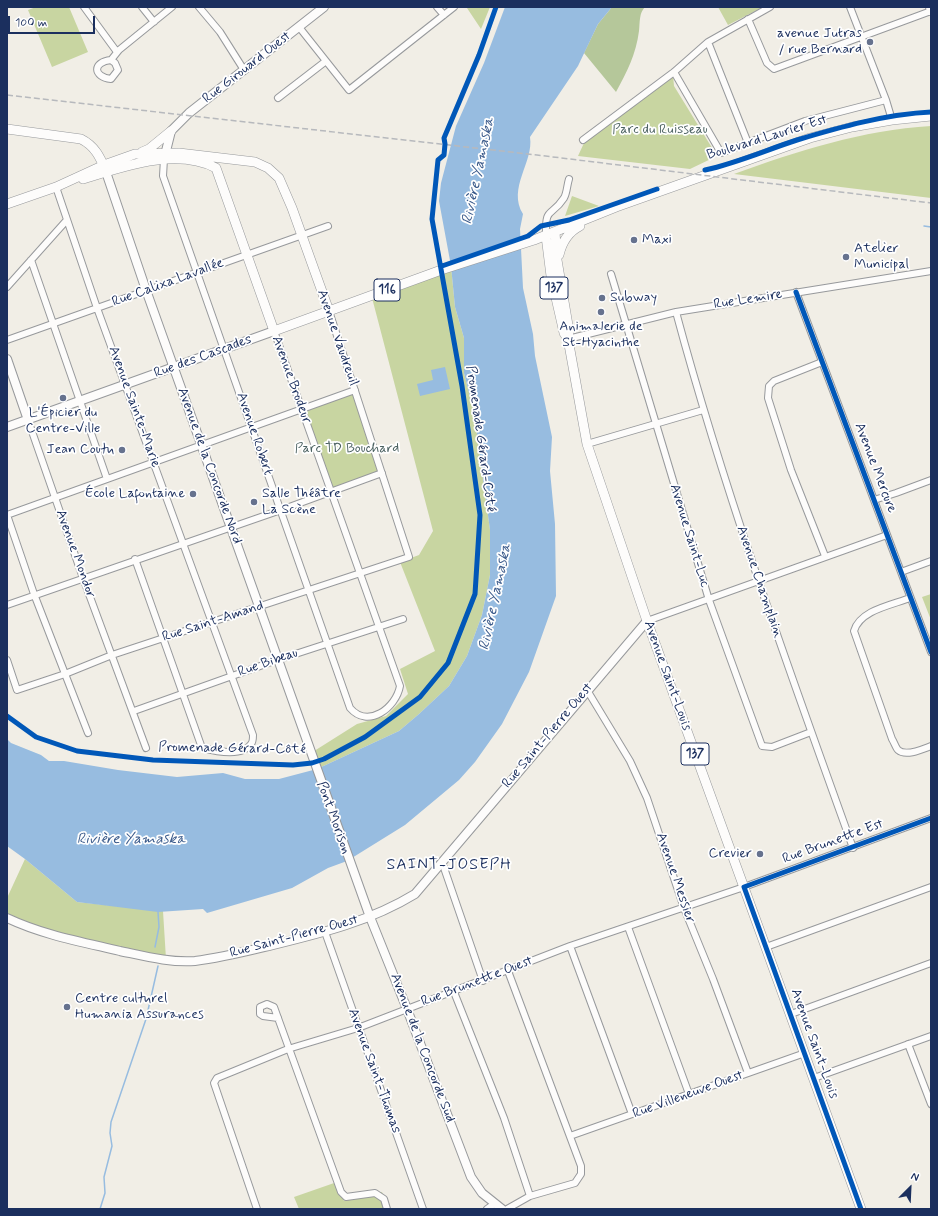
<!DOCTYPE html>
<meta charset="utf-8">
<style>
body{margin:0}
#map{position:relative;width:938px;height:1216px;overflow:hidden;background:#f1eee6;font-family:Mynerve,sans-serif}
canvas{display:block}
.frame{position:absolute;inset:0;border:8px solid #1b2f5e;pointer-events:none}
.north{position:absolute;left:890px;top:1168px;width:40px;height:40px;-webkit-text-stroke:3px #fff;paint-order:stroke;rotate:24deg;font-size:11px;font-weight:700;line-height:16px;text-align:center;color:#1b2f5e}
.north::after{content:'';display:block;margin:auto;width:14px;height:18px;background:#1b2f5e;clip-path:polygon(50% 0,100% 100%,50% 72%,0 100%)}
.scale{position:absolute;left:8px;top:16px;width:87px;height:18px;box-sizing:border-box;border:2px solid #1b2f5e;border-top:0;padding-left:5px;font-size:12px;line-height:14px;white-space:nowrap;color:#1b2f5e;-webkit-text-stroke:3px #fff;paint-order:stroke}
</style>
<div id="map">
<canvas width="938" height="1216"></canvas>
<div class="frame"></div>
<div class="north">N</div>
<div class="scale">100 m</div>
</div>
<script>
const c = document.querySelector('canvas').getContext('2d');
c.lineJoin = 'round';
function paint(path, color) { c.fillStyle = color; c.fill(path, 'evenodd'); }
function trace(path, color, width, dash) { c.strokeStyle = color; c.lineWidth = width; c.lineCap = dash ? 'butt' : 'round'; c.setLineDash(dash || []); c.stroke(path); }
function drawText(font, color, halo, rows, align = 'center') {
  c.font = font + ' Mynerve,sans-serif'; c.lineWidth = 3.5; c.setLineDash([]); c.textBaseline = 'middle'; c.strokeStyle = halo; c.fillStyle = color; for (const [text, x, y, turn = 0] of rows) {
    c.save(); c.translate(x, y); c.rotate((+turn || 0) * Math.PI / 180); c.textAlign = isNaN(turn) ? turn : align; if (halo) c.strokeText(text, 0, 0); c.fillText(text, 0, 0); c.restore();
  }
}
paint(new Path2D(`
 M36,7H69L88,52L52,67L28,10Z
 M468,7H490L481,29L467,8Z
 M718,7H763L728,25Z
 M673,75L674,86L717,156L690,169L578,156L584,143Z
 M931,126V198L734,174C798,151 862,130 931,126Z
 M572,196L599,206L565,216Z
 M451,266L455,307L464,338V373L474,412L490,530V575L482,615L467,656L449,686L419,714L399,731L317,769L311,753L357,724L386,716L408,694L400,669L435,651L400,562L419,555L433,531L371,294Z
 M354,388L385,473L332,491L302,407Z
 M931,594V620L922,597Z
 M25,859L77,902L163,911L166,959L84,943L7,918V898Z
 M337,1182L344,1201L382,1192L388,1209H299L294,1197Z`), '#c8d5a1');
paint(new Path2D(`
 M612,7H645C639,13 640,22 639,31C636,54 627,72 616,92L584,53L598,24Z`), '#b5c79a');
paint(new Path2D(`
 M505,7H612L598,24L578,66L530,137C534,162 507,188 523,214L520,229L523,288L533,334L535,356L552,437L550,471L555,524L556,596L529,672L502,724L475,762L459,780L405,825L347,861L328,868L292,888L207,913L203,909L158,912L77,902L25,859L7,846V739L11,743L41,755L49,761H64L118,770L177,777L223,773L245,779H279L317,769L399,731L419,714L449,686L467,656L482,615L490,575V530L474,412L464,373V338L455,307L451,266L439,201L441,183L456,126L484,63Z
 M445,367L450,389L420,396L417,384L433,380L431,370Z`), '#97bce0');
trace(new Path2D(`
 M924,226L931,227
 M155,947L159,927L158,912
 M100,1209L105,1193L104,1177L112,1146L110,1133L111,1122L146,1019L158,966`), '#97bce0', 1.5);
const street = new Path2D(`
 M84,7L117,52
 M142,7L154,22
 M199,7L220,32L244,70
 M437,7L444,15
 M850,7L886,100L892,120
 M748,19L767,63L774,69L931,11
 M299,27L349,90L454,7
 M708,42L748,143
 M111,60L115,63L118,70L111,79C93,77 92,62 111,60L119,50L172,7
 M674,72L721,153L805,121L886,100
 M278,98L326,61
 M583,140L674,72L708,42L770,7
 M164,159L163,176L350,708C368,729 396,708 400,686L274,331
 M56,187L97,308L253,735C253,737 253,742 251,744C243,757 214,751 202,748L135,559
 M546,236C545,205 551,218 564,198C567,193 567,185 569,179
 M31,260L107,479
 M611,274L709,600L762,746L772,747L811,732
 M7,287L66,221
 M796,292L931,652
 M676,312C725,494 789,670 853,848
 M568,339L676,312L931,271
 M7,340L328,226
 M822,362L774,381L769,386L768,398L791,470L825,556
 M28,420L83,578L146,748
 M587,444L703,410
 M874,500L896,493L931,480
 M7,515L355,390
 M7,515L34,594L88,733
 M901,572L931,561
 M910,598C892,605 860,610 854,631L892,739C894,742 896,748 898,750C906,757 923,749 931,746
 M7,605L281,510L382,473
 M647,621L887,535
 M7,660L17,690L65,674L112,655L409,557L329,311
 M587,690L630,761L647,798L684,908L713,979L748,1073
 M134,711L277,660L403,619
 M442,862L483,981
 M628,927L689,1094
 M325,932L423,1209
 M570,946L632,1114
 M766,947L931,887
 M454,992L504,1118L530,1196
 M791,1014L931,963
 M278,1018L263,1016L260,1014V1007L267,1004L274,1007L341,1192L346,1197L375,1193L384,1199L387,1209
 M908,1044L931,1104
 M814,1078L931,1036
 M570,1136L805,1053
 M257,1209L214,1083L217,1078L288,1049L358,1028L570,946L744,887L931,818
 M487,1209L494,1204
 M507,1209L530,1196L575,1183L581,1174V1166L508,971`);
const secondary = new Path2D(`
 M930,7L931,11
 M164,159L171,131L189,113L324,7
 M106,172L146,290L370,917L407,1009L471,1177L482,1193L502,1209
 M7,359L28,420
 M7,427L274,331
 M7,918C43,935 82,942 120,951C144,956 171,963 195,961C221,958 248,951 273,945C322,933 371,921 415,894L647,621`);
const primary = new Path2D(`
 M7,129L81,139C95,146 100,157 106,171
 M142,152L149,149L171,131
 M216,168L274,331L444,269L534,240L616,207L810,138L852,127L892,120L931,116
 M83,179C122,167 176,147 216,168
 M7,204L56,187L104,165L135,154L179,153L255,162L268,168L279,178L292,208L329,311
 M555,232L557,260L569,331L568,339L587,444L647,621L861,1209
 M546,236L551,276L564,333L568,339
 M559,255C562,242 568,232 580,226`);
trace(street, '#97999c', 8);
trace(secondary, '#97999c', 10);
trace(primary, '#97999c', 10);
trace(street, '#fdfcfb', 6);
trace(secondary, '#fdfcfb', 8);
trace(primary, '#fdfcfb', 9);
trace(new Path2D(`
 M7,95L537,155L931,203`), '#b7b9bd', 1.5, [6, 3]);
trace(new Path2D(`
 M705,170C737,163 766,150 797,140C840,127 887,114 931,112
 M442,266L528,236L541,226L569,220L657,189
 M796,292L931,652
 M7,716L36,737L77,751L153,760L293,765L312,763L324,759L365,737L420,697L448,663L475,594L480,515L462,386L432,219L438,160L444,155L445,144L444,138L479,55L496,7
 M861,1209L744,887L931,818`), '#0057b8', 5);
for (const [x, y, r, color] of [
 [870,42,4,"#66728e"],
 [634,240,4,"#66728e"],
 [846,257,4,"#66728e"],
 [602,298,4,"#66728e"],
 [601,312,4,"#66728e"],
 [63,398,4,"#66728e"],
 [122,450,4,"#66728e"],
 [193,494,4,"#66728e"],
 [254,502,4,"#66728e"],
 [760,854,4,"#66728e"],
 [67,1007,4,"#66728e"]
]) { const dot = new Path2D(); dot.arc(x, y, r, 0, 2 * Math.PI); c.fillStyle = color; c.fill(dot); trace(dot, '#fff', 1.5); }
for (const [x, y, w] of [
 [554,288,28],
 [387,290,26],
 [695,754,28]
]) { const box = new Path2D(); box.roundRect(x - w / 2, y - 11, w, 22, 3); c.fillStyle = '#fff'; c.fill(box); trace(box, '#1b2f5e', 1); }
drawText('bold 13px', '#1b2f5e', null, [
 ["137",554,288],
 ["116",387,290],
 ["137",695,754]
]);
drawText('14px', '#1b2f5e', '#fff', [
 ["avenue Jutras",862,34,"right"],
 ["/ rue Bernard",862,50,"right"],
 ["Maxi",642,240],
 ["Atelier",854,249],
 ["Municipal",854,265],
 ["Subway",610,298],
 ["Animalerie de",601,327,"center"],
 ["St-Hyacinthe",601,343,"center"],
 ["L'Épicier du",63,413,"center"],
 ["Centre-Ville",63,429,"center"],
 ["Jean Coutu",114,450,"right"],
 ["École Lafontaine",185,494,"right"],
 ["Salle Théâtre",262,494],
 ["La Scène",262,510],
 ["Crevier",752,854,"right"],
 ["Centre culturel",75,999],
 ["Humania Assurances",75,1015]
], 'left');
drawText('14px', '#1b2f5e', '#fff', [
 ["Rue Girouard Ouest",247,68,-38],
 ["Boulevard Laurier Est",767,138,-17],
 ["Rue Calixa Lavallée",168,283,-20],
 ["Rue Lemire",748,300,-9],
 ["Avenue Vaudreuil",337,338,71],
 ["Rue des Cascades",203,357,-20],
 ["Avenue Brodeur",291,380,70],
 ["Avenue Sainte-Marie",134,407,70],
 ["Avenue Robert",254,434,71],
 ["Promenade Gérard-Côté",480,439,82],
 ["Avenue de la Concorde Nord",209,466,70],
 ["Avenue Mercure",875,468,69],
 ["Avenue Saint-Luc",689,536,73],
 ["Avenue Mondor",75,554,70],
 ["Avenue Champlain",759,582,71],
 ["Rue Saint-Amand",213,622,-18],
 ["Rue Bibeau",268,663,-19],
 ["Avenue Saint-Louis",667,676,70],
 ["Rue Saint-Pierre Ouest",548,736,-50],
 ["Promenade Gérard-Côté",232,749,1],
 ["Pont Morison",333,818,70],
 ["Rue Brunette Est",833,842,-20],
 ["Avenue Messier",675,878,71],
 ["Rue Saint-Pierre Ouest",294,937,-15],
 ["Rue Brunette Ouest",477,982,-21],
 ["Avenue Saint-Louis",814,1044,70],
 ["Avenue de la Concorde Sud",422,1048,69],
 ["Avenue Saint-Thomas",374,1071,70],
 ["Rue Villeneuve Ouest",688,1095,-20]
]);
drawText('14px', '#4c6262', '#fff', [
 ["Parc du Ruisseau",660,130],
 ["Parc TD Bouchard",347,449]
]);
drawText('italic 15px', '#39598a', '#fff', [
 ["Rivière Yamaska",479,171,-78],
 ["Rivière Yamaska",496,597,-78],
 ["Rivière Yamaska",131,840]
]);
c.letterSpacing = '1px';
drawText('16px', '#1b2f5e', '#fff', [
 ["SAINT-JOSEPH",449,866]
]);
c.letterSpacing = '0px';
</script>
